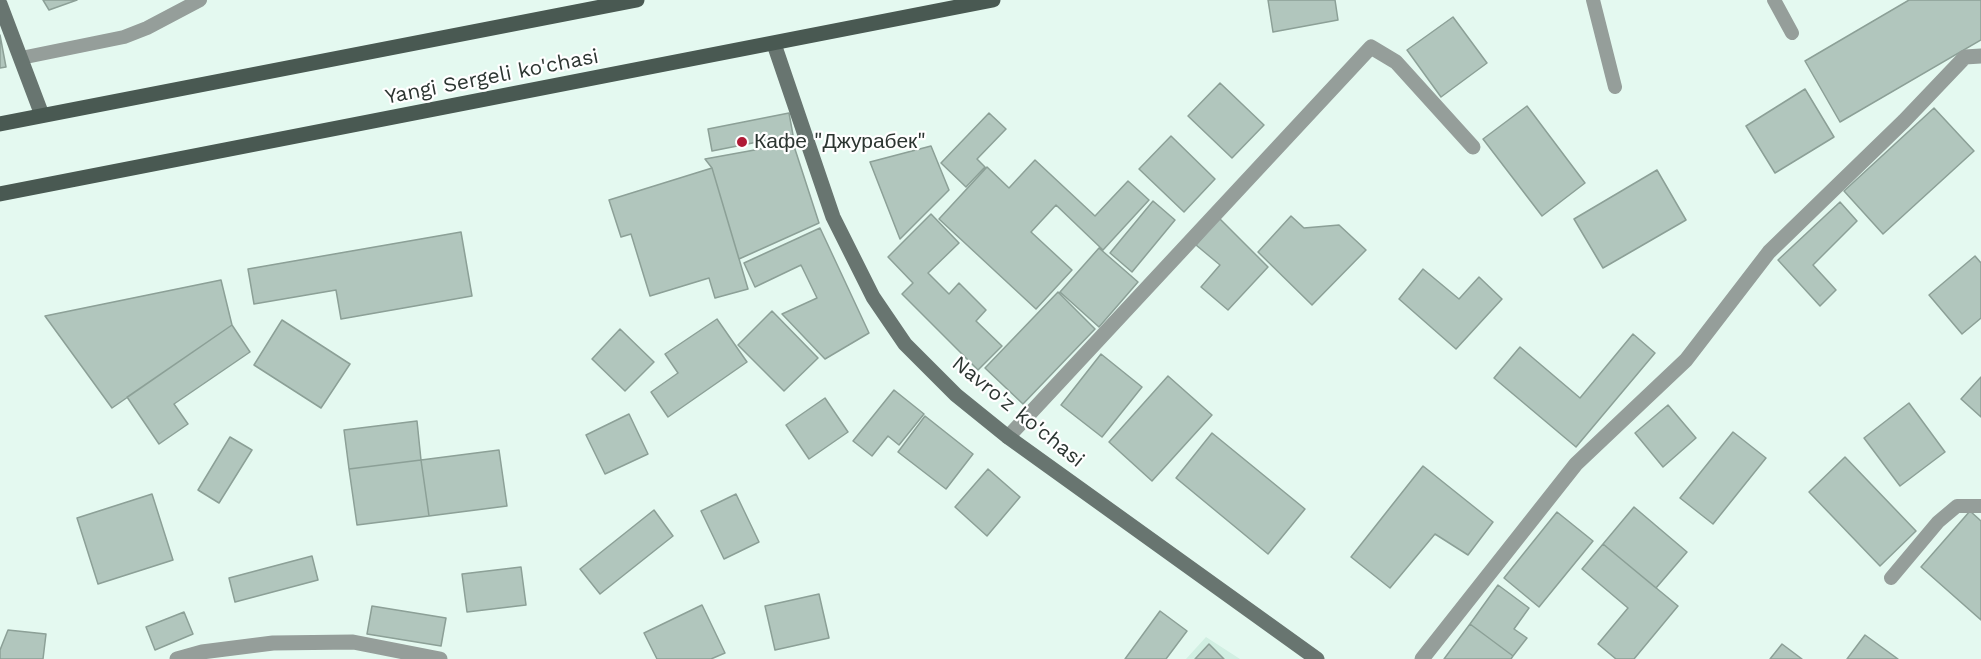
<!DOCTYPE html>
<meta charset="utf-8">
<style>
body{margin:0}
canvas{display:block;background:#e4f9f0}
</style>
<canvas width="1981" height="659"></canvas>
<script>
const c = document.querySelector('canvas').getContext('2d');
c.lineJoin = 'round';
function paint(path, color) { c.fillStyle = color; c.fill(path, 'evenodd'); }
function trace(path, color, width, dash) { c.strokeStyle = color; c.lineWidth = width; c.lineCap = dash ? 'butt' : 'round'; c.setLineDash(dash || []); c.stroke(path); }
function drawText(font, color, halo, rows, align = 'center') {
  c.font = font + ' "Work Sans",sans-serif'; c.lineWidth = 4.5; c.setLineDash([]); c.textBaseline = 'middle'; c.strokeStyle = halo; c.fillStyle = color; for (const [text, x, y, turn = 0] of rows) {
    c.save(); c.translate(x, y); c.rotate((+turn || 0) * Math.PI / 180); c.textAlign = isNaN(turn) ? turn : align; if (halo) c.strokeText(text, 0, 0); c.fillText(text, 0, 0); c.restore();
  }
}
paint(new Path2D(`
 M1206,637L1240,659H1186Z`), '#d1efe2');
const building = new Path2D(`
 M43,0H77L49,10Z
 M1268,0H1335L1338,20L1273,32Z
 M1909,0H1981V40L1840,122L1805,61Z
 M1453,17L1487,63L1441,97L1407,50Z
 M0,35L6,67L0,68Z
 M1220,83L1264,125L1232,158L1188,116Z
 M1805,89L1834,137L1775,173L1746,126Z
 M1527,106L1585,183L1542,216L1483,139Z
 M1934,108L1974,151L1883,234L1844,191Z
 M789,113L793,135L712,151L708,129Z
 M989,113L1006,129L977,159L985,167L966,187L941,163Z
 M1171,136L1215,179L1184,212L1139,169Z
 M793,143L819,223L739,259L712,168L705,159Z
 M931,146L949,190L900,239L870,162Z
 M1035,160L1095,216L1128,181L1149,200L1103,250L1056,205L1031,232L1072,270L1036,309L939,219L987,167L1009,188Z
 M712,168L748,289L715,298L709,278L650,296L631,234L621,237L609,200Z
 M1657,170L1686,220L1603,268L1574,219Z
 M1153,201L1175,220L1132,272L1110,253Z
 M1840,202L1857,221L1813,265L1836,290L1820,306L1778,260Z
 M931,214L959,243L928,273L949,294L959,283L986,310L976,321L1002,346L978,370L902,294L913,283L888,257Z
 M1291,216L1304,228L1339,225L1366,250L1312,305L1258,252Z
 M1219,218L1268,267L1228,310L1201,287L1220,265L1196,245Z
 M820,228L869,333L825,359L782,314L817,298L801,265L755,287L744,263Z
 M461,232L472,296L341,319L336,290L254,304L248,269Z
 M1099,248L1138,282L1099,327L1060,292Z
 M1975,256L1981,263V318L1962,334L1929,295Z
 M1423,269L1459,299L1479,277L1502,299L1456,349L1399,299Z
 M221,280L232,325L112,408L45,316Z
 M1058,292L1095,329L1023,404L985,368Z
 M772,311L818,358L784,391L738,345Z
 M717,319L747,362L668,417L651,392L678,373L665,354Z
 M282,320L350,364L321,408L254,365Z
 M232,325L250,352L174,404L188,424L159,444L127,397Z
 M620,329L654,362L625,391L592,359Z
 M1633,334L1655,353L1576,447L1494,378L1520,347L1580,398Z
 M1101,354L1142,387L1102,437L1061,405Z
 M1168,376L1212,415L1152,481L1109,442Z
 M1981,377V417L1961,399Z
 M894,390L924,414L899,445L888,436L872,456L853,441Z
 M825,398L848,432L809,459L786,425Z
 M1909,403L1945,452L1900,486L1864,438Z
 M1668,405L1696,438L1663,467L1635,433Z
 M629,414L648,454L605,474L586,435Z
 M925,416L973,454L946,489L898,452Z
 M417,421L421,460L349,469L344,430Z
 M1733,432L1766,458L1713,524L1680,498Z
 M1212,433L1305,509L1268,554L1176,478Z
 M230,437L252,450L219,503L198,490Z
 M499,450L507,506L429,516L421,460Z
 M1845,457L1916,531L1880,566L1809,492Z
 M421,460L429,516L357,525L349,469Z
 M1423,466L1493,522L1468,555L1435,534L1390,588L1351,557Z
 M988,469L1020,497L987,536L955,507Z
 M152,494L173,560L98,584L77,518Z
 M736,494L759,542L724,559L701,511Z
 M1634,507L1687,552L1656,588L1603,544Z
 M654,510L673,536L600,594L580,569Z
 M1970,511L1981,521V620L1921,567Z
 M1557,512L1593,541L1539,607L1504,578Z
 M1603,544L1678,606L1634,659H1616L1598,644L1628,608L1582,569Z
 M312,556L318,580L235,602L229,578Z
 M521,567L526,605L467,612L462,574Z
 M1498,585L1529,608L1514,629L1527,638L1513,656L1470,624Z
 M819,594L829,638L775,650L765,606Z
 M702,605L725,653L711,659H657L644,633Z
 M372,606L446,618L441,646L367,634Z
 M1160,611L1187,631L1166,659H1125Z
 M184,612L193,634L155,650L146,627Z
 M1470,624L1513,656L1511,659H1444Z
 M8,630L46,634L43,659H0V650Z
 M1865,635L1898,659H1847Z
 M1209,644L1224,659H1195Z
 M1782,644L1802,659H1770Z`);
paint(building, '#b1c6bd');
trace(building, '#8ca097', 1.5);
trace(new Path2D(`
 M1593,0L1615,87
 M1774,0L1792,33
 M21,58L124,37L147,28L200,0
 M1891,578L1938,522L1957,506H1981`), '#959e9a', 14);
trace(new Path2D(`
 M1008,437L1371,47L1396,62L1473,147
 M177,659L202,652L273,643L353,642L440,659
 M1422,659L1576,464L1686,360L1769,252L1904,121L1965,57L1981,56`), '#959e9a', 15);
trace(new Path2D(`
 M0,4L42,115
 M774,44L833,217L873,297L905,344L956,395L1008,437L1317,659`), '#687570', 15);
trace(new Path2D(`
 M0,124L637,0
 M0,194L993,0`), '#495952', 15);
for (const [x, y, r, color] of [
 [742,142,6,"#af1b36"]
]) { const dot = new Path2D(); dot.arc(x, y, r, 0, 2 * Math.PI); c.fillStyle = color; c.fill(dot); trace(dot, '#fff', 2); }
drawText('21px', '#2c3531', '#fff', [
 ["Yangi Sergeli ko'chasi",492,77,-11],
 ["Navro'z ko'chasi",1018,412,39]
]);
drawText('21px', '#2c3531', '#fff', [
 ["Кафе \"Джурабек\"",754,142]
], 'left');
</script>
